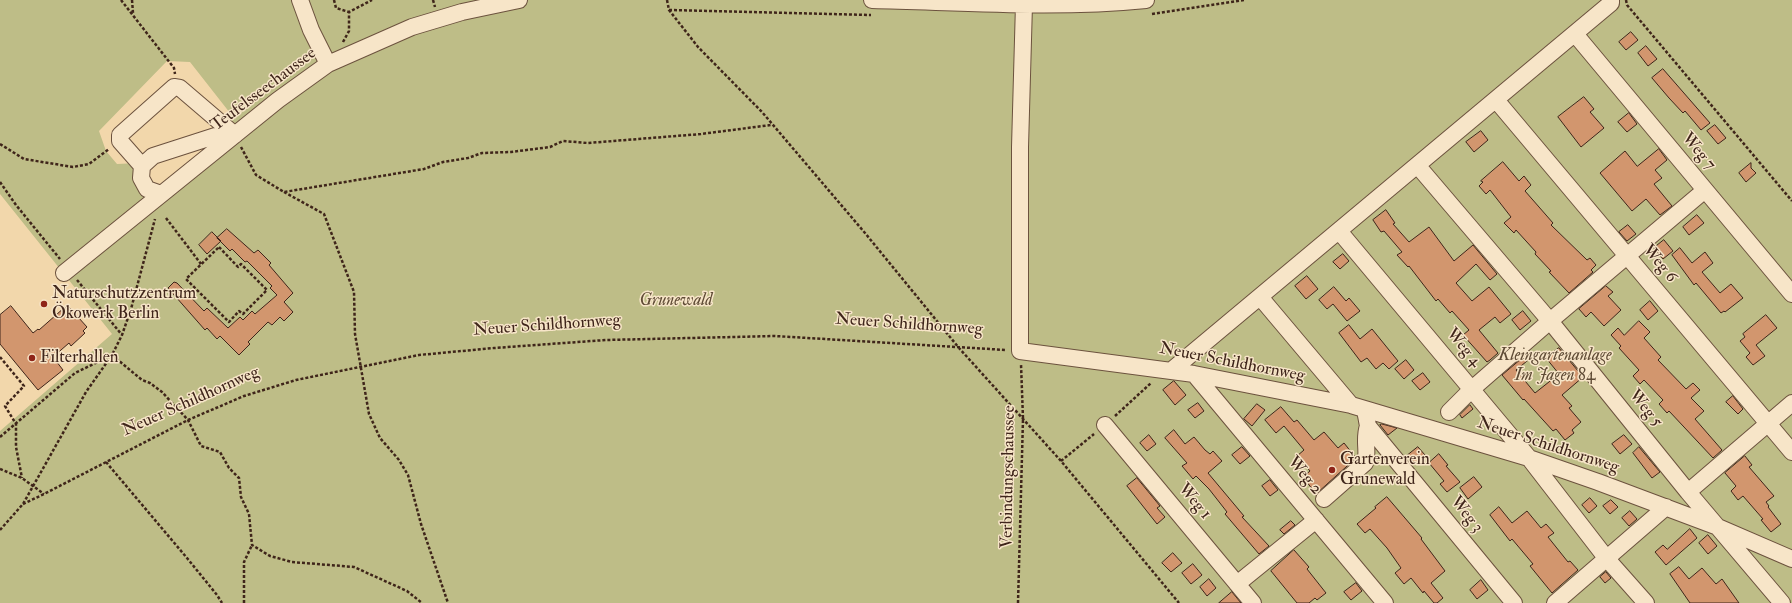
<!DOCTYPE html>
<meta charset="utf-8">
<style>
body{margin:0}
canvas{display:block;background:#f2d7ab}
</style>
<canvas width="1792" height="603"></canvas>
<script>
const c = document.querySelector('canvas').getContext('2d');
c.lineJoin = 'round';
function paint(path, color) { c.fillStyle = color; c.fill(path, 'evenodd'); }
function trace(path, color, width, dash) { c.strokeStyle = color; c.lineWidth = width; c.lineCap = dash ? 'butt' : 'round'; c.setLineDash(dash || []); c.stroke(path); }
function drawText(font, color, halo, rows, align = 'center') {
  c.font = font + ' "IM FELL Double Pica",serif'; c.lineWidth = 3; c.setLineDash([]); c.textBaseline = 'middle'; c.strokeStyle = halo; c.fillStyle = color; for (const [text, x, y, turn = 0] of rows) {
    c.save(); c.translate(x, y); c.rotate((+turn || 0) * Math.PI / 180); c.textAlign = isNaN(turn) ? turn : align; if (halo) c.strokeText(text, 0, 0); c.fillText(text, 0, 0); c.restore();
  }
}
paint(new Path2D(`
 M0,0H1792V603H0V431L112,334L0,194ZM167,61L190,62L230,113L213,126L220,137L148,196L138,163L117,164L106,151L99,131Z`), '#bebd87');
const building = new Path2D(`
 M1631,32L1638,40L1626,50L1619,42Z
 M1646,46L1657,59L1648,66L1638,53Z
 M1663,69L1710,123L1701,130L1685,111L1683,113L1669,98L1652,78Z
 M1584,97L1594,109L1590,112L1604,128L1581,147L1558,117Z
 M1629,113L1637,124L1627,132L1618,122Z
 M1715,125L1726,138L1718,144L1707,131Z
 M1481,131L1488,140L1474,152L1466,142Z
 M1659,149L1667,160L1655,170L1662,178L1654,184L1672,206L1660,215L1646,199L1632,211L1600,173L1625,151L1637,166Z
 M1503,162L1519,181L1524,176L1531,185L1525,191L1553,223L1551,225L1587,260L1590,258L1596,265L1591,270L1593,272L1569,293L1549,272L1551,271L1535,254L1536,252L1516,230L1514,233L1504,223L1511,217L1490,190L1486,194L1479,186L1483,182L1481,181Z
 M1751,163V168L1756,173L1746,182L1739,173Z
 M1386,210L1395,223L1393,224L1409,242L1429,227L1454,261L1473,245L1497,274L1490,280L1476,264L1456,283L1472,301L1489,287L1511,314L1500,323L1495,317L1479,330L1498,353L1490,360L1487,362L1463,335L1469,330L1452,311L1450,313L1438,299L1436,301L1409,266L1408,267L1397,255L1402,252L1384,231L1381,232L1373,220Z
 M1697,215L1704,223L1689,235L1683,227Z
 M1628,225L1636,234L1627,241L1619,232Z
 M227,229L254,253L258,250L271,263L269,265L293,293L284,302L293,312L284,321L280,317L272,325L268,322L248,342L250,344L239,355L220,336L217,339L207,328L205,330L168,288L174,282L177,283L204,311L207,308L228,328L240,317L243,320L252,311L255,314L277,295L270,288L272,286L247,261L245,262L232,249L230,251L217,238Z
 M212,232L221,241L207,254L199,245Z
 M1664,240L1673,251L1663,259L1654,248Z
 M1680,248L1692,263L1705,252L1713,263L1702,272L1720,293L1731,284L1743,298L1725,312L1724,311L1721,313L1696,283L1694,285L1672,255Z
 M1343,254L1349,261L1340,269L1333,262Z
 M1307,276L1318,289L1306,299L1295,286Z
 M1606,286L1613,292L1608,296L1621,310L1604,326L1591,312L1586,317L1579,309Z
 M1334,287L1346,301L1349,298L1360,311L1347,321L1333,304L1327,309L1319,300Z
 M1650,301L1658,311L1648,320L1640,310Z
 M11,306L33,333L38,329L39,330L65,307L67,309L69,307L87,327L83,331L85,333L71,346L69,343L53,357L63,370L38,390L0,344V315Z
 M1523,311L1531,321L1520,330L1512,320Z
 M1766,315L1777,328L1756,345L1765,356L1753,365L1746,357L1750,353L1740,341L1745,337L1743,334Z
 M1639,321L1650,332L1644,338L1661,357L1658,360L1686,389L1693,383L1700,390L1691,398L1704,411L1695,419L1722,450L1713,458L1669,411L1667,413L1659,404L1663,400L1644,380L1640,384L1633,376L1639,370L1619,348L1621,346L1611,335L1618,328L1624,335Z
 M1349,325L1360,339L1372,329L1398,361L1389,369L1383,363L1376,369L1367,358L1361,362L1339,333Z
 M1559,348L1583,377L1562,395L1572,406L1569,408L1581,422L1572,430L1574,433L1565,440L1556,429L1553,431L1524,399L1523,400L1502,375L1528,353L1532,357L1516,370L1535,393L1559,374L1546,358Z
 M1406,360L1414,370L1404,379L1395,369Z
 M1423,373L1430,382L1420,390L1412,381Z
 M1174,381L1186,395L1175,405L1163,390Z
 M1733,396L1743,409L1738,414L1726,402Z
 M1198,403L1204,411L1195,418L1188,410Z
 M1257,404L1265,410L1252,426L1244,419Z
 M1470,405L1473,409L1462,418L1460,415Z
 M1281,407L1294,422L1297,420L1314,440L1324,432L1338,448L1344,443L1356,458L1316,494L1303,477L1310,471L1297,456L1304,450L1284,426L1276,433L1265,420Z
 M1382,424L1397,428L1388,435L1380,425Z
 M1174,430L1185,444L1194,437L1205,450L1210,454L1213,451L1222,461L1208,473L1244,516L1242,517L1269,546L1259,554L1225,514L1227,512L1209,489L1196,476L1193,479L1182,466L1187,463L1165,438Z
 M1149,435L1156,444L1147,451L1140,443Z
 M1624,435L1632,444L1620,454L1612,444Z
 M1242,447L1250,456L1240,464L1232,455Z
 M1418,447L1425,455L1415,464L1408,455Z
 M1639,447L1660,472L1652,478L1633,453Z
 M1439,454L1448,465L1446,466L1460,482L1447,492L1440,484L1444,481L1429,463Z
 M1745,456L1752,465L1749,467L1774,496L1766,502L1769,506L1768,507L1781,524L1771,532L1761,520L1763,519L1743,496L1738,500L1731,491L1736,486L1725,473Z
 M1474,477L1482,487L1468,499L1460,488Z
 M1137,478L1160,506L1157,508L1165,517L1157,524L1127,486Z
 M1270,480L1278,490L1270,496L1262,486Z
 M1387,497L1422,538L1421,539L1445,571L1431,583L1443,598L1437,603H1434L1424,591L1423,593L1411,578L1404,584L1395,573L1401,568L1387,548L1370,529L1365,533L1357,524L1376,508L1375,507Z
 M1590,498L1597,506L1589,513L1582,505Z
 M1611,500L1618,507L1610,514L1603,506Z
 M1499,507L1512,523L1527,511L1541,528L1546,524L1554,533L1548,537L1568,562L1570,561L1578,570L1552,593L1530,566L1533,564L1512,539L1510,541L1490,515Z
 M1630,511L1637,519L1629,526L1622,518Z
 M1291,521L1295,525L1284,534L1280,530Z
 M1690,529L1697,538L1666,565L1655,552L1663,545L1667,549Z
 M1708,535L1717,546L1708,554L1699,543Z
 M1294,550L1309,567L1307,569L1326,593L1317,600L1315,598L1309,603H1297L1271,571Z
 M1173,553L1182,563L1171,572L1162,563Z
 M1193,564L1202,575L1191,584L1182,573Z
 M1679,567L1689,579L1702,568L1716,584L1722,579L1739,603H1690L1670,574Z
 M1606,572L1611,578L1605,583L1600,577Z
 M1209,579L1216,588L1207,596L1200,587Z
 M1481,580L1488,590L1477,599L1470,590Z
 M1356,583L1362,591L1351,600L1344,592Z
 M1232,592L1241,603H1219Z`);
paint(building, '#d2966e');
trace(building, '#3f251a', 1);
const minor = new Path2D(`
 M300,0L311,30L328,64
 M872,0C962,2 1055,9 1146,0
 M1024,4L1020,147V351L1194,374L1351,405L1529,458L1598,482L1718,527L1792,559
 M1575,34L1792,294
 M1496,100L1792,452
 M1417,165L1550,321L1688,492L1782,603
 M142,166L120,141V135L174,87L180,88L235,135
 M161,194L147,189L141,178L142,166L153,156L215,136L235,135
 M1339,231L1529,458L1607,559L1646,603
 M64,273L278,100L328,64L412,27L462,12L519,0
 M1260,297L1351,405
 M1172,370L1611,3V0
 M1194,374L1385,603
 M1365,410L1368,426L1514,603
 M1449,412L1472,389L1550,321L1705,190
 M1105,425L1253,603
 M1688,492L1792,403
 M1324,499L1365,463C1369,452 1363,440 1368,426
 M1237,584L1316,520
 M1555,603L1666,507`);
trace(minor, '#6c523e', 18);
trace(new Path2D(`
 M121,0L174,68L175,74
 M132,0L133,13
 M334,0L336,8L349,12
 M433,0L435,7
 M667,0L669,10L698,47L762,112L865,233L959,348L1061,461L1179,603
 M1626,0L1627,5L1792,201
 M669,10L871,15
 M1152,14L1244,0
 M343,42L349,31V12L372,0
 M0,144L24,159L73,167L89,164L109,149
 M241,147L256,175L284,192L424,169L443,162L468,158L482,153L511,152L550,147L563,141L588,143L701,134L771,125
 M0,182L16,205L60,259
 M284,192L324,214L354,292L355,334L369,414L380,438L399,460L408,475L421,524L448,603
 M166,218L201,264
 M219,247L238,267L241,264L267,290L243,314L239,311L229,322L186,279Z
 M77,280L122,335
 M0,357L24,386L5,406L16,424V447L22,478
 M1115,416L1151,383
 M0,437L75,373L112,355L142,380L150,383L162,392L188,420L201,446L220,452L229,468L239,478L241,497L249,514L252,545L270,556L292,562L354,567L407,591L422,603
 M1061,461L1094,434
 M106,462L187,558L217,595L222,603
 M0,469L22,478L44,494
 M23,504L44,494L188,420L244,396L296,380L419,355L494,348L606,340L775,336L1006,350
 M0,530L23,504L86,392L112,355L122,335L131,309L155,219
 M244,603V562L252,545
 M1018,603L1023,419L1021,364`), '#3f251a', 2.5, [3, 2]);
trace(minor, '#f7e5c8', 16);
for (const [x, y, r, color] of [
 [44,304,4,"#8f2418"],
 [32,358,4,"#8f2418"],
 [1332,470,4,"#8f2418"]
]) { const dot = new Path2D(); dot.arc(x, y, r, 0, 2 * Math.PI); c.fillStyle = color; c.fill(dot); trace(dot, '#f7e5c8', 1.5); }
drawText('17px', '#3f251a', '#f7e5c8', [
 ["Teufelsseechaussee",264,90,-37],
 ["Weg 7",1698,152,50],
 ["Weg 6",1659,264,50],
 ["Neuer Schildhornweg",909,325,4],
 ["Neuer Schildhornweg",547,326,-4],
 ["Weg 4",1463,348,50],
 ["Neuer Schildhornweg",1232,363,11],
 ["Neuer Schildhornweg",191,402,-24],
 ["Weg 5",1645,409,51],
 ["Neuer Schildhornweg",1548,446,18],
 ["Weg 2",1304,476,50],
 ["Verbindungschaussee",1009,477,-89],
 ["Weg 1",1194,502,50],
 ["Weg 3",1466,515,51]
]);
drawText('17px', '#3f251a', '#f7e5c8', [
 ["Naturschutzzentrum",52,294],
 ["Ökowerk Berlin",52,314],
 ["Filterhallen",40,358],
 ["Gartenverein",1340,460],
 ["Grunewald",1340,480]
], 'left');
drawText('italic 17px', '#5f4b35', '#f7e5c8', [
 ["Grunewald",676,301],
 ["Kleingartenanlage",1555,356],
 ["Im Jagen 84",1555,376]
]);
</script>
